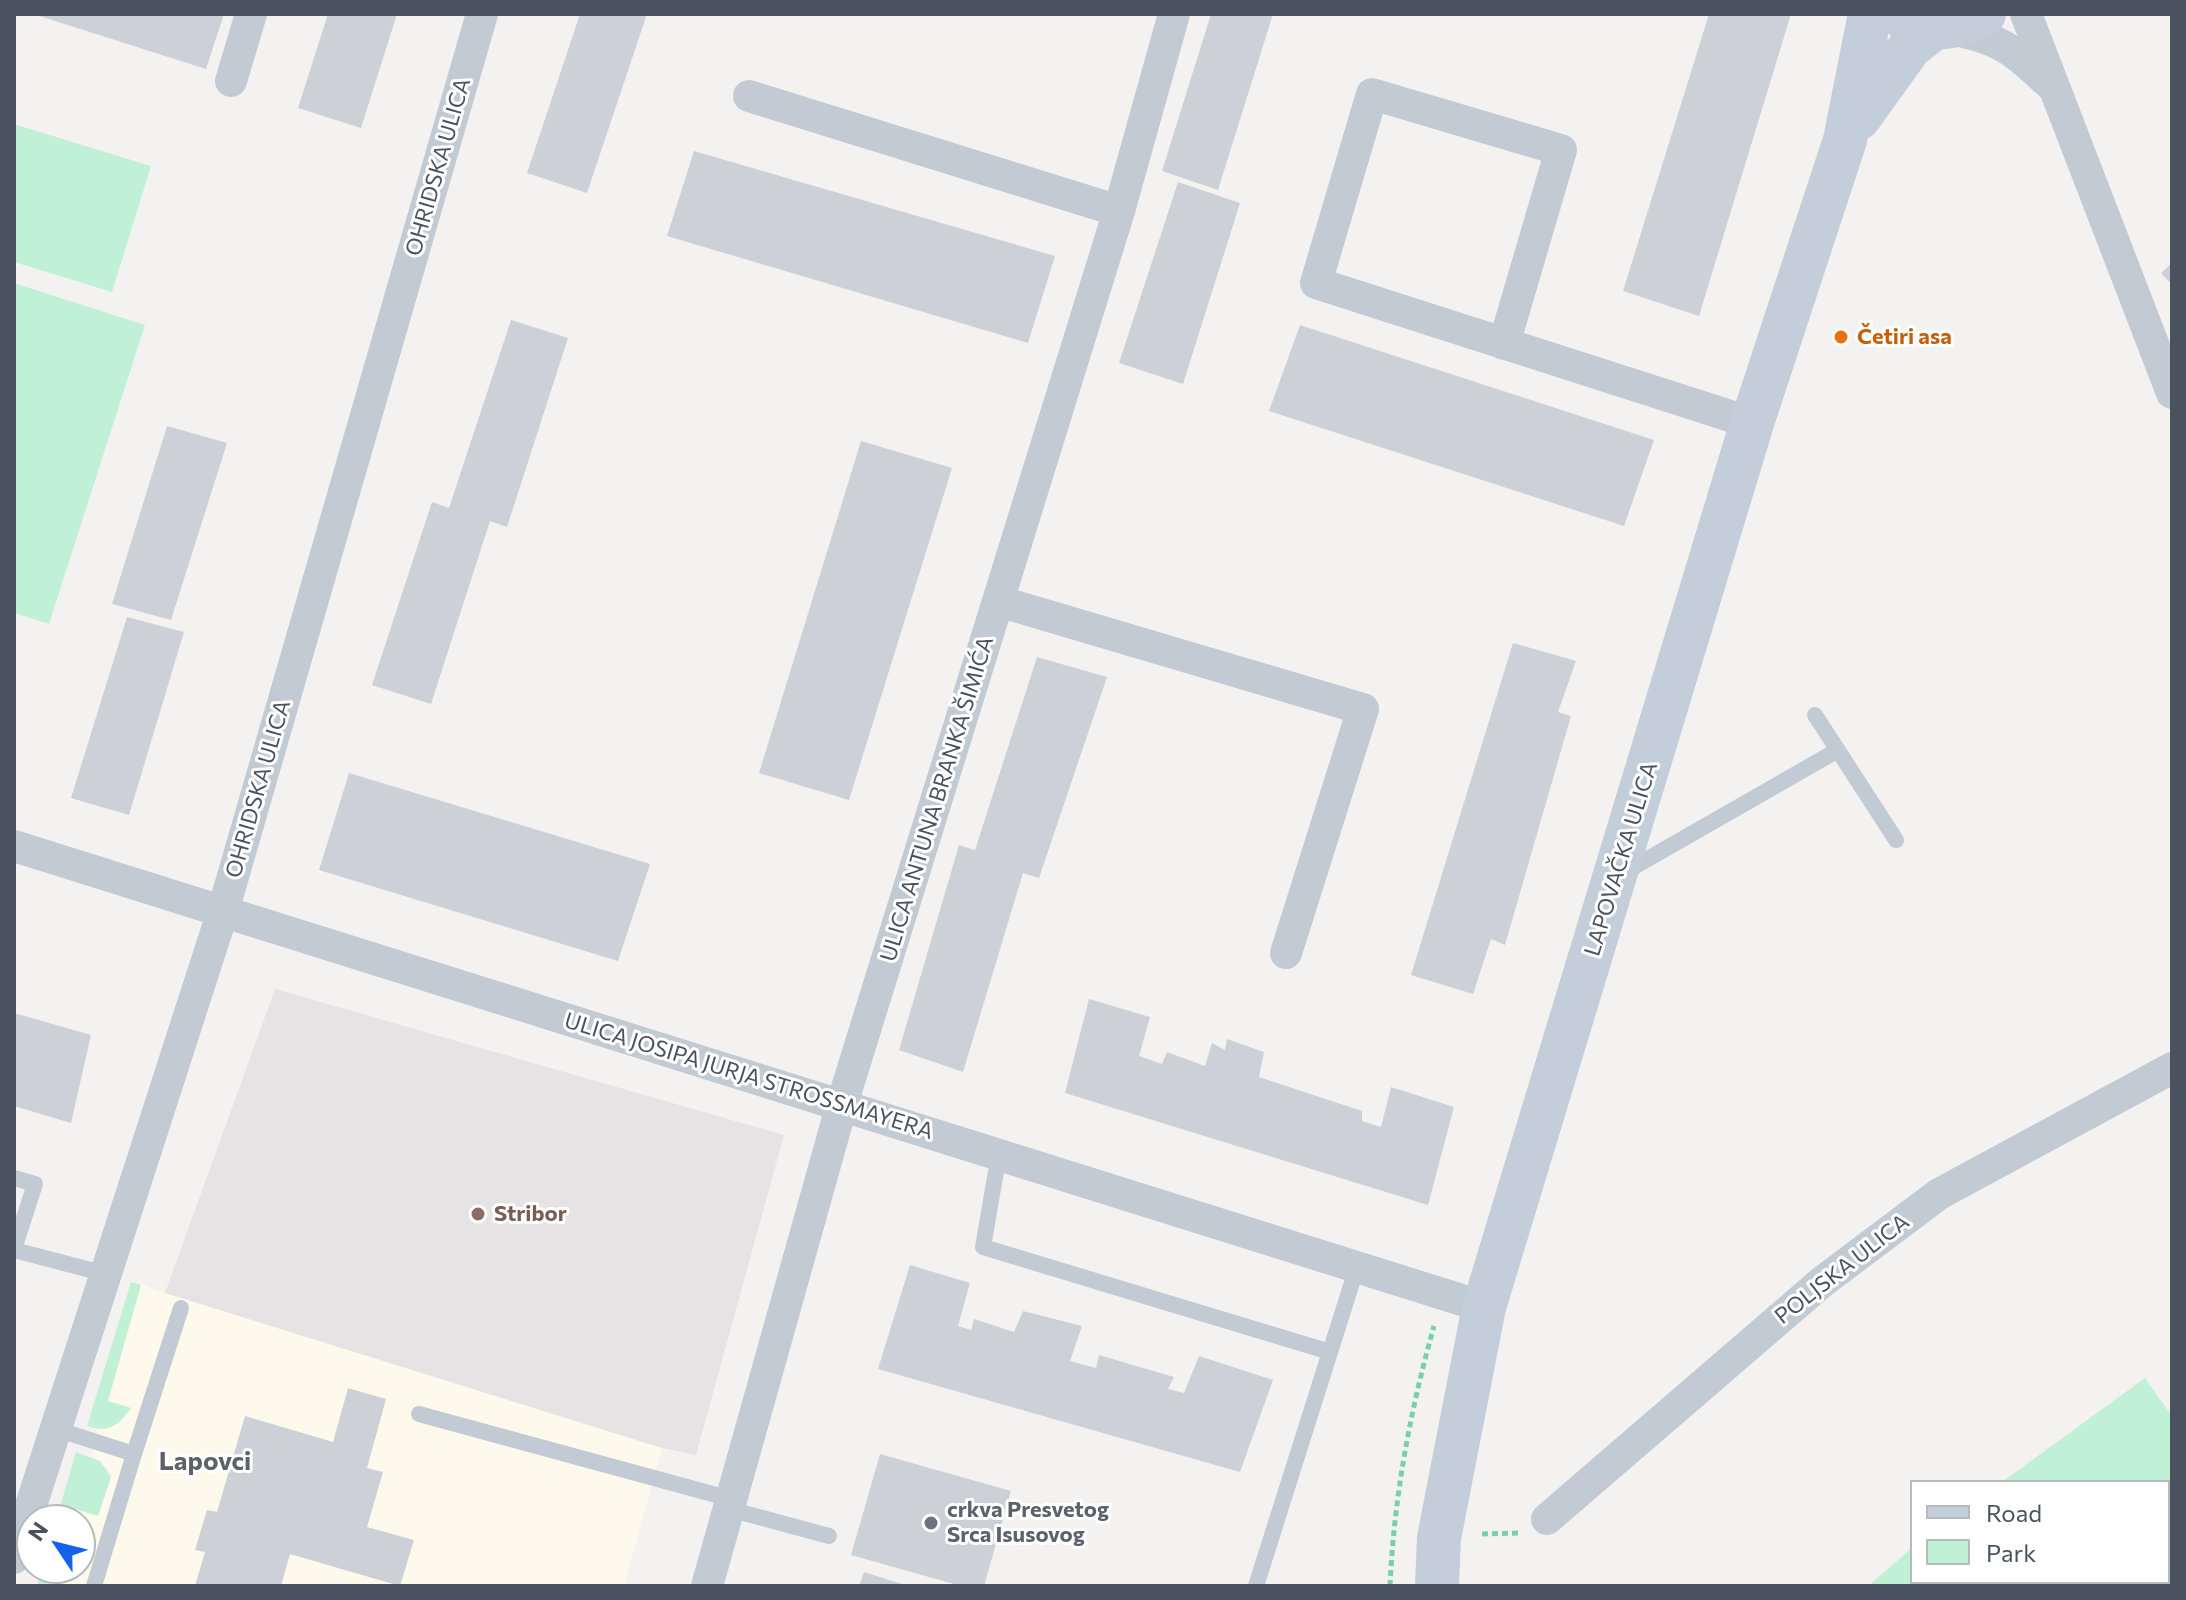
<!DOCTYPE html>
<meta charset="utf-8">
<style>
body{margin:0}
#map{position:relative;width:2186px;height:1600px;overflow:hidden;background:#f4f2f1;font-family:Commissioner,sans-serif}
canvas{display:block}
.frame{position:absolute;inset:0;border:16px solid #495360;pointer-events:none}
.legend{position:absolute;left:1910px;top:1480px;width:260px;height:104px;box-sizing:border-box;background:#fff;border:2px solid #b6babf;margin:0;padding:10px 14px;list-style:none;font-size:24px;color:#495360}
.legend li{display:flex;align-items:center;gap:16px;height:40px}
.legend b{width:40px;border:2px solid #b6babf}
.north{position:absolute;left:16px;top:1504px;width:80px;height:80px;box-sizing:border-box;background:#fff;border:2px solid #b6babf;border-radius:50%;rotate:305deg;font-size:22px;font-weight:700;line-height:32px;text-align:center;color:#495360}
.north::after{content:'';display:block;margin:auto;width:28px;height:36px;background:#1561ea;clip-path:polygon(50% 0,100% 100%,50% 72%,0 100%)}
</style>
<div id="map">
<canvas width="2186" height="1600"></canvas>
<div class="frame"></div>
<ul class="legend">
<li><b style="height:10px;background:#c4cdda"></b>Road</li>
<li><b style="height:22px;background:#c0f1d7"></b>Park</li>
</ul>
<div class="north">N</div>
</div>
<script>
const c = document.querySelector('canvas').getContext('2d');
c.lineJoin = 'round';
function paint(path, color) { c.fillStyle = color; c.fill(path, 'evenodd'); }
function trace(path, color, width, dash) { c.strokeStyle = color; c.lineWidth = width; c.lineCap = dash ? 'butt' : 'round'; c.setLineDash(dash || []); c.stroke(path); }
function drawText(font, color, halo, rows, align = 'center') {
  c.font = font + ' Commissioner,sans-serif'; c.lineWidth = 6; c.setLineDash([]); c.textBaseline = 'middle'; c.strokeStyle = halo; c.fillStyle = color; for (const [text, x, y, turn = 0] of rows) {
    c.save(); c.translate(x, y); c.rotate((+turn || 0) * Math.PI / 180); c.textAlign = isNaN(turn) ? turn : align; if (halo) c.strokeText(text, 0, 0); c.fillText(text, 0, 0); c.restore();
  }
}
paint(new Path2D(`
 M141,1285L662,1448L624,1586H51L57,1568H80V1520H71L75,1509L98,1516L111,1477L108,1469L91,1456L98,1430L108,1429L130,1408L107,1401Z`), '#fdf9ec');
paint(new Path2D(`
 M275,989L784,1135L696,1455L662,1448L165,1293Z`), '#e5e3e3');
paint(new Path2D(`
 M14,124L151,166L112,292L14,262Z
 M14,283L145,325L49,624L14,613Z
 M131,1282L141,1285L108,1401L131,1408C119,1426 108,1433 87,1426Z
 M2145,1378L2172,1416V1562L2168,1566V1482H2002Z
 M76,1452L100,1461L111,1477L98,1516L75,1509L71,1520H56Z
 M1912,1548V1582H2151L2146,1586H1868Z
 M42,1568H57L51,1586H37Z`), '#c0f1d7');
paint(new Path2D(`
 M33,14H224L206,69Z
 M328,14H397L361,128L298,108Z
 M580,14H647L587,193L527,173Z
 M1211,14H1273L1218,190L1162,171Z
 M1709,14H1791L1699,316L1623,291Z
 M694,151L1055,256L1028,343L667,236Z
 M1178,182L1240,203L1183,384L1119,363Z
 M2172,263V285L2161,273Z
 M511,320L568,338L507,527L490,521L431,704L372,685L432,502L449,508Z
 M1300,325L1654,440L1624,526L1269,411Z
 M167,426L227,443L171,620L112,604Z
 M861,441L952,468L849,800L759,773Z
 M127,617L184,632L129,815L71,798Z
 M1513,643L1576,661L1558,712L1571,716L1505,945L1491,939L1473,994L1411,975Z
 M1037,657L1107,677L1039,878L1023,873L963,1072L899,1050L959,845L975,850Z
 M349,773L650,864L618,961L319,870Z
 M1089,999L1150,1017L1139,1056L1162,1064L1167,1052L1205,1066L1212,1043L1225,1050L1227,1039L1264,1052L1259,1077L1362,1111V1121L1381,1127L1391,1087L1454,1107L1428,1205L1065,1093Z
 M14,1013L91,1035L71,1123L14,1106Z
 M910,1265L970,1283L958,1326L971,1330L974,1319L1014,1332L1023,1311L1082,1326L1070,1361L1096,1368L1099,1355L1174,1377L1168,1389L1184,1393L1199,1356L1273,1380L1240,1472L878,1369Z
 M348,1388L386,1399L367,1468L383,1472L367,1527L414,1540L400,1586L290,1554L281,1586H195L205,1552L195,1550L207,1510L217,1512L245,1416L333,1442Z
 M880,1454L1011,1491L984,1586H961L851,1555Z
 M864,1572L905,1585V1586H859Z`), '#cdd0d7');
trace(new Path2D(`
 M1482,1534L1518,1533
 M1390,1586C1394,1497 1410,1411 1434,1326`), '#77d0ab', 5, [6, 4]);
trace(new Path2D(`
 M1815,715L1896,840
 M1625,872L1838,750
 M999,1154L983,1247L1330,1352L1357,1267
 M14,1178L35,1184L14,1249
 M14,1250L106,1274
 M419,1414L731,1499
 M56,1429L134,1454L94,1586
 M134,1454L181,1308
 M729,1509L829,1536
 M1256,1586L1330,1352`), '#c2cad3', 16);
trace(new Path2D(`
 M2026,14L2172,393
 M1945,28C2000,38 2011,48 2051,85
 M231,81L251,14
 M749,96L1119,211
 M1504,344L1561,150L1372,94L1316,283L1752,423
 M998,601L1363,709L1286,953
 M14,846L1484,1307
 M1547,1519L1822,1282L1939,1194L2172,1068
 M14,1558L223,911L482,14
 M707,1586L842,1104L1119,211L1174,14`), '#c2cad3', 32);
trace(new Path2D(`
 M1907,21C1934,32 1958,28 1984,14
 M1859,118L1910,47L1934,28
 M1437,1586L1439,1538L1484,1307L1752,423L1845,140L1870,14`), '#c4cdda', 44);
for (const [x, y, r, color] of [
 [1841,337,8,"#e8710a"],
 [478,1214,8,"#8d6e63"],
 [931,1523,8,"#6b7280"]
]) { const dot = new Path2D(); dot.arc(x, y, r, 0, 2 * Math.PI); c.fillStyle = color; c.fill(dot); trace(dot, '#fff', 3); }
drawText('22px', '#495360', '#fff', [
 ["OHRIDSKA ULICA",438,167,-74],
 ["OHRIDSKA ULICA",258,789,-74],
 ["ULICA ANTUNA BRANKA ŠIMIĆA",937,799,-73],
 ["LAPOVAČKA ULICA",1621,859,-73],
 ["ULICA JOSIPA JURJA STROSSMAYERA",749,1076,17],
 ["POLJSKA ULICA",1842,1269,-38]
]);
drawText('bold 22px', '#c56008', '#fff', [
 ["Četiri asa",1857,337]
], 'left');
drawText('bold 22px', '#785e54', '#fff', [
 ["Stribor",494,1214]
], 'left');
drawText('bold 22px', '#5b616d', '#fff', [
 ["crkva Presvetog",947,1510],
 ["Srca Isusovog",947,1535]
], 'left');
drawText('bold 26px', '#5e6167', '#fff', [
 ["Lapovci",205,1461]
]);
</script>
